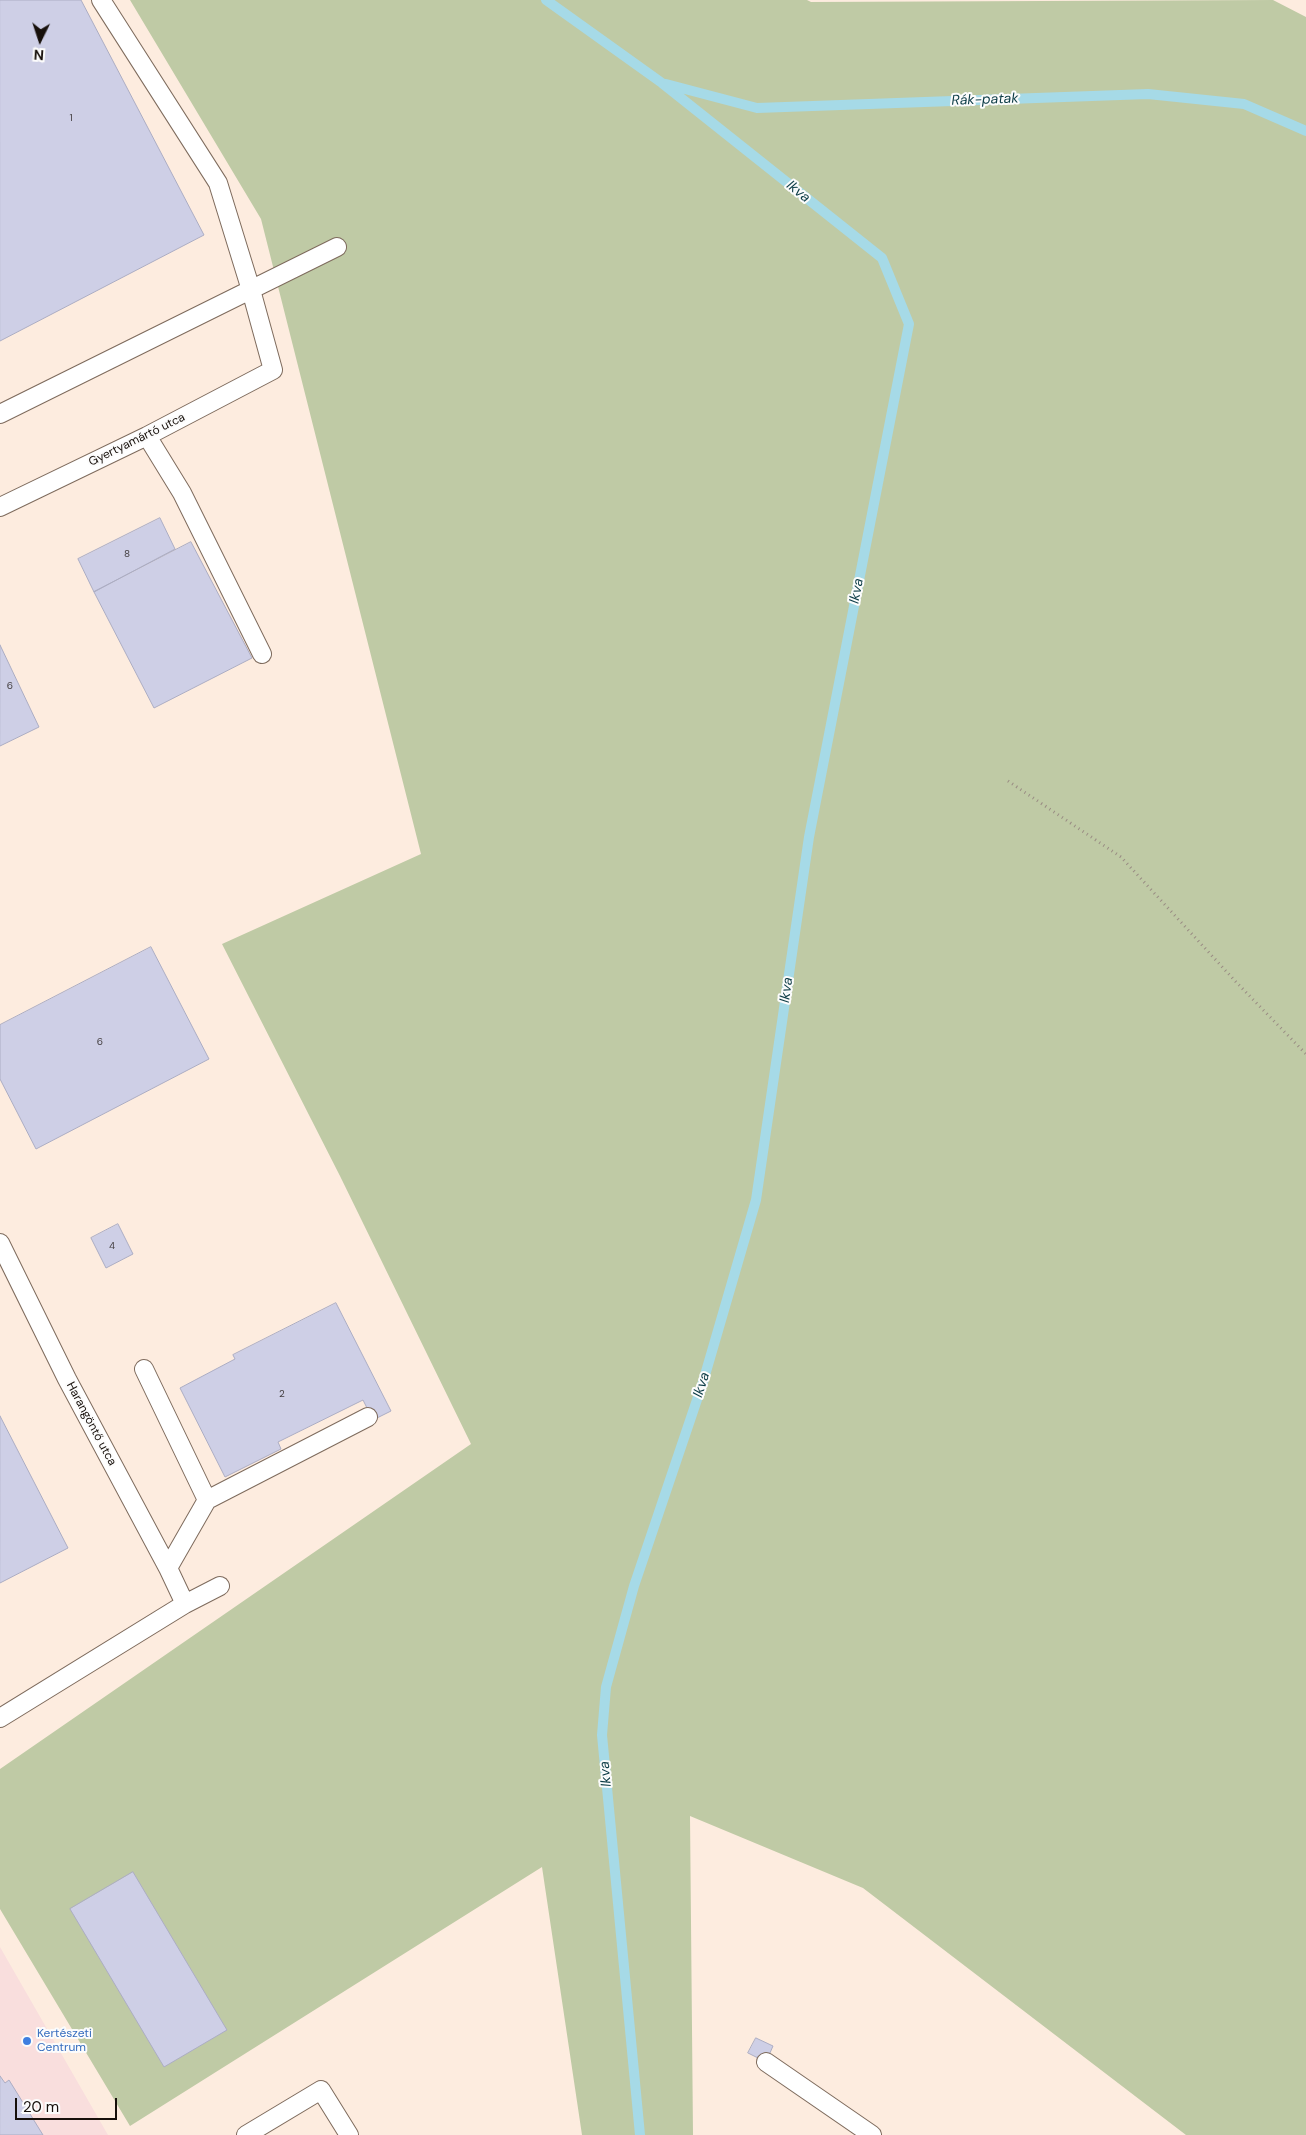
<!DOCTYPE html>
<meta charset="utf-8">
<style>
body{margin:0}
#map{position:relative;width:1306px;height:2135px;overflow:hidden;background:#fdecdf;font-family:"DM Sans",sans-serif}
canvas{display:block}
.north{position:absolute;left:15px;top:15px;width:50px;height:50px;-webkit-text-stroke:4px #fcfcfc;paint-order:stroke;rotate:184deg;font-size:14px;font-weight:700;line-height:20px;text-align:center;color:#17100b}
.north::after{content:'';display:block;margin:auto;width:18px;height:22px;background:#17100b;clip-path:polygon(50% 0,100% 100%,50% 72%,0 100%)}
.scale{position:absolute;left:15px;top:2098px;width:102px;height:22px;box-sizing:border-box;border:2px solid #17100b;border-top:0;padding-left:6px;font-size:15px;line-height:18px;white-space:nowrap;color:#17100b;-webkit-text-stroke:4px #fcfcfc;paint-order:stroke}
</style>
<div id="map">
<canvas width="1306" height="2135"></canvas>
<div class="north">N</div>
<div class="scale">20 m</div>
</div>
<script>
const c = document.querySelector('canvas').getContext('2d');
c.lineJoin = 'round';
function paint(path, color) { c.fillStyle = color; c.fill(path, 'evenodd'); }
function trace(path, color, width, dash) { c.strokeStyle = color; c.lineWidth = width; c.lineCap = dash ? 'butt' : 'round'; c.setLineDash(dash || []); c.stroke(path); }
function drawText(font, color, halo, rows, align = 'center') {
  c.font = font + ' "DM Sans",sans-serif'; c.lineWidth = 4; c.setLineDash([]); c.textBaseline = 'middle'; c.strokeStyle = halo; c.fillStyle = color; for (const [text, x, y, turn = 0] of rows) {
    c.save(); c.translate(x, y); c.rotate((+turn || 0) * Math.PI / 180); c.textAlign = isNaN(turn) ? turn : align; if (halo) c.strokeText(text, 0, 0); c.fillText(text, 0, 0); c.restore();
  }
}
paint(new Path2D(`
 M0,1947L108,2135H0Z`), '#f9dedd');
paint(new Path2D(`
 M130,0H807L811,2L1273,0L1306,17V2135H1186L863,1888L690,1816L693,2135H582L542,1867L130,2126L0,1909V1769L471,1444L340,1176L222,944L421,854L261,219Z`), '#bfcaa5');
trace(new Path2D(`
 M546,0L662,83L882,258L909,324L809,837L756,1200L703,1382L634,1586L606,1687L602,1735L640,2135
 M666,84L757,108L1148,94L1244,104L1306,131`), '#a6dae7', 10);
const building = new Path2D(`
 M0,0H81L204,235L0,341Z
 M160,518L175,549L94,592L78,559Z
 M191,542L252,658L154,708L94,592Z
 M0,645L39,727L0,746Z
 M151,947L209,1059L36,1149L0,1079V1025Z
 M118,1224L133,1254L106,1268L91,1238Z
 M336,1303L391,1411L373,1420L363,1400L278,1442L281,1449L225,1477L180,1388L235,1359L233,1355Z
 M0,1416L68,1548L0,1583Z
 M133,1872L227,2030L164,2067L70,1909Z
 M756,2038L773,2046L766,2062L748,2053Z
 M0,2076L5,2083L9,2080L43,2135H0Z`);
paint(building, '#cecfe6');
trace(building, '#acadc3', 1);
const service = new Path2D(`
 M0,414L337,247
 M147,436L182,493L262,654
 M0,507L147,436L273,370L251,290L218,183L101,0
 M0,1243L67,1379L168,1568L185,1604
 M144,1369L207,1500L168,1568
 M207,1500L368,1417
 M0,1718L185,1604L220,1586
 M766,2062L872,2135
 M246,2135L321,2090L349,2135`);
trace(service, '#7e6b5d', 20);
trace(new Path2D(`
 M1008,781L1121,857L1237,983L1306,1054`), '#998c83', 3, [1, 4]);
trace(service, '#fff', 18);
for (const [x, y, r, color] of [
 [27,2041,5,"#3f7fe0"]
]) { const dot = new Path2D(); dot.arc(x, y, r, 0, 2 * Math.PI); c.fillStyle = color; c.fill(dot); trace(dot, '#fcfcfc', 2); }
drawText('10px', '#454042', null, [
 ["1",71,118],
 ["8",127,554],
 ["6",10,686],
 ["6",100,1042],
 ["4",112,1246],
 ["2",282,1394]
]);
drawText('12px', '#17100b', '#fcfcfc', [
 ["Gyertyamártó utca",137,440,-26],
 ["Harangöntő utca",91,1424,62]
]);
drawText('12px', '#366cbe', '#fcfcfc', [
 ["Kertészeti",37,2034],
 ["Centrum",37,2048]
], 'left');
drawText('italic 14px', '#0c3c46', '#fcfcfc', [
 ["Rák-patak",985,100,-2],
 ["Ikva",798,192,39],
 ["Ikva",857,591,-79],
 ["Ikva",787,990,-82],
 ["Ikva",702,1385,-72],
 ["Ikva",606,1774,-95]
]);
</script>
